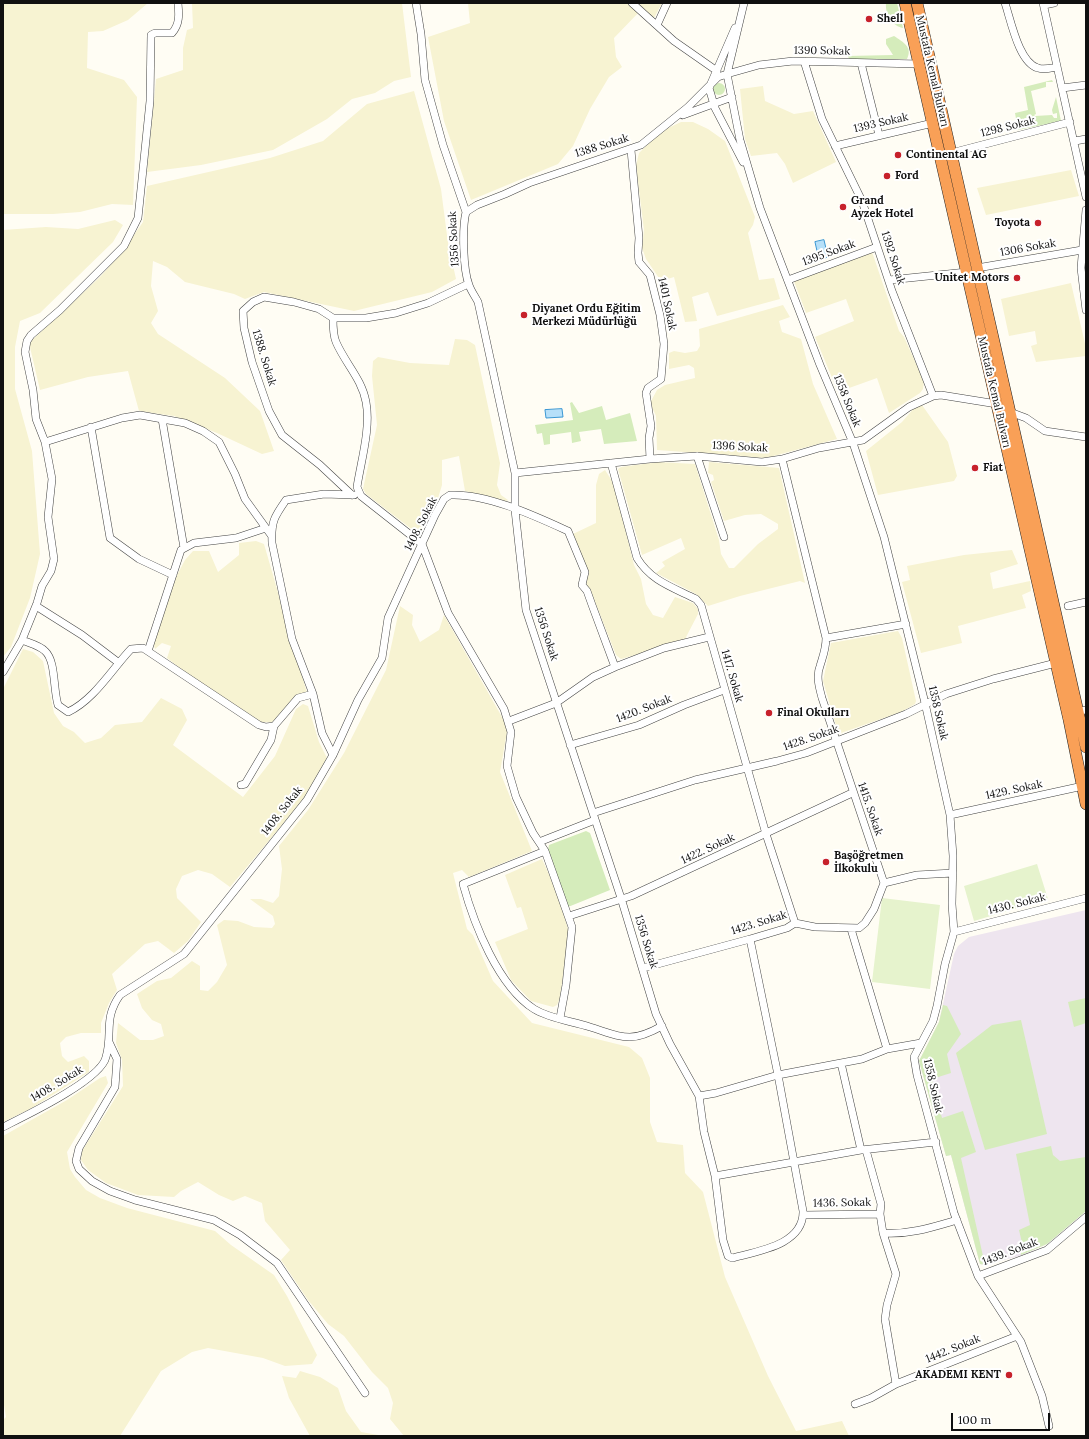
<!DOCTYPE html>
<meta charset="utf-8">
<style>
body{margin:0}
#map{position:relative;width:1089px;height:1439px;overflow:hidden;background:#fffdf4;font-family:Lora,serif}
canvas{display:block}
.frame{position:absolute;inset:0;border:4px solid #101010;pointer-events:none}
.scale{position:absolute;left:951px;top:1413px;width:99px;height:18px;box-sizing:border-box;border:2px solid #101010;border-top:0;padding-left:5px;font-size:12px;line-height:14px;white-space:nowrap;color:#101010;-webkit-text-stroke:3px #fff;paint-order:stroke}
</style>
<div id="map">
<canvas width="1089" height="1439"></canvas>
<div class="frame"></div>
<div class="scale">100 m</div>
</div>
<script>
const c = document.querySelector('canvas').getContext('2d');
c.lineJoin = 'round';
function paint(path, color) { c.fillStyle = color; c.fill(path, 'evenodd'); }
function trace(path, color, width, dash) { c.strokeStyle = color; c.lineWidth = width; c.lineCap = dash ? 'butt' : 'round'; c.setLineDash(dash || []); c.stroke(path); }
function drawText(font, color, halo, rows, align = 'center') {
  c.font = font + ' Lora,serif'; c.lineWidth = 4; c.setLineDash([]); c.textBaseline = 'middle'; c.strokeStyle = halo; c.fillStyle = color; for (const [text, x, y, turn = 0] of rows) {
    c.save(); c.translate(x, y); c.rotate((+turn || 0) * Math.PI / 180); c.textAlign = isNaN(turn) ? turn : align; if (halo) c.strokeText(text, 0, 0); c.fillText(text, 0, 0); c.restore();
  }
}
paint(new Path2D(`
 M1086,910V1211L1047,1244L1023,1255L985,1265L980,1264L951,1155L946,1156L919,1061L939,1022L954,954L958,946L969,937Z`), '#eee5ef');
paint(new Path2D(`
 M3,3H148L128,20L103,31L88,32L87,68L124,80L137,97L133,205L112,204L80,212L53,214H3Z
 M192,3H402L411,77L394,81L375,93L352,99L327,119L273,150L201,165L147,172L156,79L183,70V48L187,30L193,28Z
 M468,3H662L654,18L641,10L614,38L616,57L622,67L609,77L590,109L573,146L558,164L471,200L444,121L428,37L470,23Z
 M763,86L765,101L794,114L813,111L836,162L793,183L785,164L777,153L751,156L745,139L740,89Z
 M414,91L441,189L448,243L456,279L432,292L354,311L264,292L245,299L234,294L185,282L167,267L153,261L151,286L158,311L151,323L158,334L225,378L260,411L274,451L262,454L217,433L174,416L139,411L128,371L88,377L40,390L29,343L100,277L122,252L143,222L147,186L270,158L323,141L367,104Z
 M681,122H693L708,129L725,141L755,217L753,225L748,233L759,280L774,278L780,299L717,316L708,292L692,297L697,321L685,322L674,277L661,281L646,259L642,248L644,230L636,166L638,157L639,153L650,142L664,130Z
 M1071,170L1079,196L986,215L977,188Z
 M115,220L123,225L113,242L40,313L20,321L15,347V389L32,451L40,554L30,598L11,647L3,657V230L46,227L78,229Z
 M871,249L899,331L904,337L924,381L923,389L920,393L889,413L877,378L838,392L815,337L854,321L846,299L806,313L792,276Z
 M1071,283L1086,348V356L1036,362L1031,346L1037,344L1035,331L1009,336L1001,299Z
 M783,305L790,317L779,321L782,332L801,339L813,384L837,439L766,458L657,450L656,416L650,403L657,390L665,385L695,378L694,368L689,365L669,369V353L674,351L685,353L697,351L700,346L699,329Z
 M455,339L467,340L475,345L500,463L497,485L501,495L508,500L505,502L465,491L459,456L442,460V485L435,508L418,534L366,494L363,489L377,425L372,376L373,361L378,357L410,363L449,365Z
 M922,405L948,442L957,476L954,481L878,495L866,451L902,422L915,407Z
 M658,462L695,464L719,540L721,554L729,568H734L758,544L778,529V524L761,514L745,515L724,521L711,482L714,480L713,475L708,473L709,462L779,468L805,583L800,581L740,596L708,606L696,594L656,573L665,566L662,562L685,549L681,538L642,555L618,469L621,467Z
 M605,470L614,484L634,565L641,579L646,604L653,615L663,618L675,597L693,603L698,609V614L684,641L621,659L616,655L592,594L587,587L586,580L589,575L573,534L596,523V485L599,474Z
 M256,541L264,544L307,693L272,722H261L185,672L167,658L171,646L162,643L155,649L153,641L176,577L185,560L193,551H209L218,572L239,555V543Z
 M1012,550L1018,564L990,573L993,589L1030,581L1031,591L1022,595L1026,608L958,626L962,643L921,653L902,582L910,580L907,566L964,555Z
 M400,606L413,615L412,625L420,642L439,630L444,615L506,724L507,732L500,772L532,851L469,877L462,870L453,873L467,929L473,935L493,981L532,1023L629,1047L642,1058L650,1078V1122L657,1142L683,1145L685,1173L703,1192L725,1277L768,1376L796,1431L842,1421L849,1436H404L390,1419L393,1403L388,1388L372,1372L344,1336L328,1324L308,1300L281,1260L290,1250L265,1221L262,1203L245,1196L233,1201L219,1195L198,1182L181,1191L174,1197L138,1195L106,1183L88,1170L81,1160L82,1151L123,1086L122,1060L116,1043L118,1023L140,1040H153L164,1036L161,1024L152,1020L142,1008L137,994L157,981L171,978L192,961L200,966V990L208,991L217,982L227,965L217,925L224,920L238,921L254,927L272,928L275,924L273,916L250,899H261L273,903L279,896L282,869L279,846L308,810L344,753L386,670Z
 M898,631L902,638L916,701L915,704L901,712L841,733L838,732L823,681L831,643Z
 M23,649L33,652L43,661L54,713L63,726L74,732L85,743L101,738L115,725L142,722L161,698L182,709L187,720L173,745L243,797L275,756L296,709L303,704L308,706L319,742L327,758L303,800L230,887L212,874L198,870L182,876L176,889L177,898L201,922L188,941L174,953L158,941L145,944L112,974L117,990L109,1003L101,1023V1033H81L66,1037L60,1043L62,1056L68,1062L84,1056L89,1061V1072L32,1108L3,1122V689Z
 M542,859L558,894L569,933L560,998L557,1005L553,1007L531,1001L511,980L495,942L528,929L521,907L517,908L505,875Z
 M106,1076L108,1083L67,1152L70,1169L75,1177L86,1190L100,1198L127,1208L215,1231L231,1245L274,1275L287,1296L317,1355L312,1364L285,1366L263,1358L208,1348L192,1352L161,1371L120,1436H3V1420L6,1417L3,1399V1136L67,1100L100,1078Z
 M300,1371L320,1377L338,1388L346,1411L361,1432L384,1436H310L289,1398L282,1376L296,1378Z`), '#f7f3d2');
paint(new Path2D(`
 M886,3H897L903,28C892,26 885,14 886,3Z
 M894,36C903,42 913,47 907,59H849L848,56L893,55L886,44V39Z
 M1052,80L1053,82H1046V87L1031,91L1036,114L1034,115L1035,116L1052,115L1054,118H1057V113L1053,114L1052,110L1056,97L1061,121L1018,130L1015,113L1028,110L1024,87Z
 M713 89a6 6 0 1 1 12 0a6 6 0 1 1-12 0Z
 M572,402L579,413L602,406L606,420L630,413L637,441L604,444L601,429L579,432L581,441L572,443L571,432L550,435V444L544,445L542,433L537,434L535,425L573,420L570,403Z
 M586,831L590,833L610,890L568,907L548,850L549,845Z
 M1086,998V1023L1074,1027L1068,1002Z
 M943,1005L947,1006L961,1034L947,1054L951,1073L932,1079L942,1118L963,1111L976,1152L961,1158L985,1265L980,1264L951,1155L946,1156L919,1061L939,1022Z
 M1021,1020L1047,1134L985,1150L956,1053L992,1025Z
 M1051,1146L1053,1155L1060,1161L1086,1157V1211L1047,1244L1021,1255L1019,1244L1022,1243L1019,1230L1030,1225L1016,1154Z`), '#d5ecbb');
paint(new Path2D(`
 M1037,864L1048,899L974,921L964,886Z
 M882,898L940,905L930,989L872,982Z`), '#e6f3cd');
const water = new Path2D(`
 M824,240L828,257L819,260L815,242Z
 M562,409L563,417L546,418L545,410Z`);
paint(water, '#b6e0f9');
trace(water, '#3a97d3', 1);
const minor = new Path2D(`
 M416,3L421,34L425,80L443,145L466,212C462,228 463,269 469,285C471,291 475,296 478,302L515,473V510L526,610L621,898L656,1014L670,1044L699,1096L704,1132L715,1176L723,1240L728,1256L732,1258C758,1251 804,1245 803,1211L778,1075L716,1093L699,1096
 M632,3L674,41L717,71
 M744,3L727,74L740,140L760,208L820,365L853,443L884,537L925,703L950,815L953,856L952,904L954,932L945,964L937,1006L933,1021L914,1057L917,1075L954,1213L978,1276L1021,1342L1042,1396L1049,1426
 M1005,3C1011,21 1019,63 1038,68C1044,70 1051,68 1057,67
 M1043,3L1086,197
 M1044,5L1054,3
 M657,25L667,3
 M735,28L709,88L715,108L743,162
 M804,61L822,119L862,201L892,291L933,396
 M861,63L879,135
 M1062,88L1086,85
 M683,115L732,97
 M1075,141L1086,139
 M835,146L933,123
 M631,150L639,238L638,253L639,262L650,275L660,315L664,344L661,379L648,388L646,393L651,426L649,438L650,459
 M951,153L1070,122
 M1086,210L1081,268L1086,310
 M466,212L477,205L505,194L529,183L641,145L688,107L718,77L727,74L759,65L793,61L919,64
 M977,268L1082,250
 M788,280L877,247
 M889,280L967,272
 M333,318C333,325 333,335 336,342C345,363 362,379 366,402C371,428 361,461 357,487L361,496L422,544L448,613L504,709L511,732L507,766L516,797L533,833L545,851L572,927L566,985L560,1018
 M1010,412L1026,418L1045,431L1086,437
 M162,419L184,548
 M91,427L110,538L139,559L173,575
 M45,442L122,418L140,415L185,423L203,431L219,442L235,474L245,499L271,535
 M697,456L724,537
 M782,459L826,638C826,649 823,656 820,666C816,676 819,687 822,698L884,883
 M611,463L637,558C651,581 672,587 696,599L701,605L766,834L795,923
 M515,473L650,459L697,456L762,462L782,459L819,448L863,440L909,407L933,396L941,395L997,404
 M352,495L320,465L282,435L269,411L252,362L244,328L243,311L253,302L264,297L294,302L319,309L333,318H366L396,313L428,303L468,284
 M36,606L82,635L119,663
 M1068,606L1086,602
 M826,638L906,624
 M22,640C29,643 39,645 45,651C56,661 53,689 58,705L68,712C94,700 112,669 131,649L143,648L259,725L266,727L274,726L298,698L313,694
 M148,651L181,550L194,543L236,538L266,528
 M3,672L22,640L37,603L42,586L51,571L54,559L48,517L52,479L45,442L36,419L33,390L25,352L27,341L31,335L60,310L124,246L138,218L150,101L151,35L155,33H172C180,24 179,14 178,3
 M1078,711L1086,710
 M509,721L556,703L593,677L615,667L664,648L709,637
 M570,745L639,725L684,705L724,690
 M333,755L322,733L313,694L292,639L272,543C271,522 274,517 286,500L324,494L354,495
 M241,785L245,784L271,740L274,726
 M593,813L695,780L777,761L806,753L906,714L946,694L993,679L1056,663
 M950,815L1083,786
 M539,842L595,820
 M545,851L463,884C474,924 498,986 534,1009C550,1019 572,1021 590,1027C622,1037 630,1044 662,1026
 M569,916L631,896L852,793
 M851,929L887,1049
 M954,932L1086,898
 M750,939L778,1075L862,1059L887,1049L921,1043
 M643,968L750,939L787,928L795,923L815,927L859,928L865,923L874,909L884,883L917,875L953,873
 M109,1042L117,1059L115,1087L79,1148L76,1161L79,1169L92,1181L110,1191L135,1200L214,1220L240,1235L277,1263L365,1393
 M841,1063L861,1150
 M3,1127C25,1116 101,1080 106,1057C113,1033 103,1019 120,995L184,954L307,800L333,755L358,700L382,658L388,618L435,515L444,499L450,495C486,493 535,516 568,531L585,572L582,585L587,591L592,605L615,667
 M866,1150L881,1204L880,1214L883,1233L896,1274L887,1305L885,1319L896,1384
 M715,1176L861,1150L936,1142
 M804,1215L880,1214
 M883,1233C909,1235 933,1227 957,1220
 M978,1276L1047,1250L1086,1217
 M855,1404L871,1398L896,1384L1017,1336`);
const highway = new Path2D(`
 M905,3L1069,720L1086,804
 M917,3L1086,747`);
trace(minor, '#434343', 8);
trace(highway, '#212121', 12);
trace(minor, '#fff', 7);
trace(highway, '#f9a057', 11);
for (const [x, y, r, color] of [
 [869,19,4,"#c7212b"],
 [898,155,4,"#c7212b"],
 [887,176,4,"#c7212b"],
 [843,207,4,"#c7212b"],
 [1038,223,4,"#c7212b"],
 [1017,278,4,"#c7212b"],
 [524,315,4,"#c7212b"],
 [975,468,4,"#c7212b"],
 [769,713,4,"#c7212b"],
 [826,862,4,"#c7212b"],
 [1009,1375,4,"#c7212b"]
]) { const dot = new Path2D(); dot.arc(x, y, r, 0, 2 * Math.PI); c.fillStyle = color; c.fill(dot); trace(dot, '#fff', 1.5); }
drawText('bold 11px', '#101010', '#fff', [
 ["Shell",877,19],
 ["Continental AG",906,155],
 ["Ford",895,176],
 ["Grand",851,201],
 ["Ayzek Hotel",851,214],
 ["Toyota",1030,223,"right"],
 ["Unitet Motors",1009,278,"right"],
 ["Diyanet Ordu Eğitim",532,309],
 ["Merkezi Müdürlüğü",532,322],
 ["Fiat",983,468],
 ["Final Okulları",777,713],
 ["Başöğretmen",834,856],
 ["İlkokulu",834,869],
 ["AKADEMI KENT",1001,1375,"right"]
], 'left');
drawText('11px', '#101010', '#fff', [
 ["1390 Sokak",822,51,1],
 ["Mustafa Kemal Bulvarı",932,71,77],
 ["1393 Sokak",881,123,-13],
 ["1298 Sokak",1008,127,-14],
 ["1388 Sokak",602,146,-17],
 ["1356 Sokak",454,239,-93],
 ["1306 Sokak",1028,248,-10],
 ["1395 Sokak",829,253,-20],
 ["1392 Sokak",893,258,72],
 ["1401 Sokak",667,304,78],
 ["1388. Sokak",264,358,73],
 ["Mustafa Kemal Bulvarı",994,392,77],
 ["1358 Sokak",847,401,68],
 ["1396 Sokak",740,447,3],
 ["1408. Sokak",421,524,-63],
 ["1356 Sokak",546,634,72],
 ["1417. Sokak",732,676,74],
 ["1420. Sokak",644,709,-21],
 ["1358 Sokak",938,713,77],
 ["1428. Sokak",811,738,-19],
 ["1429. Sokak",1014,790,-12],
 ["1415. Sokak",870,809,71],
 ["1408. Sokak",282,811,-52],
 ["1422. Sokak",708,849,-25],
 ["1430. Sokak",1017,904,-14],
 ["1423. Sokak",759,923,-17],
 ["1356 Sokak",646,942,73],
 ["1408. Sokak",57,1084,-31],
 ["1358 Sokak",933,1086,77],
 ["1436. Sokak",842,1203,-1],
 ["1439. Sokak",1010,1252,-21],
 ["1442. Sokak",953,1349,-22]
]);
</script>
